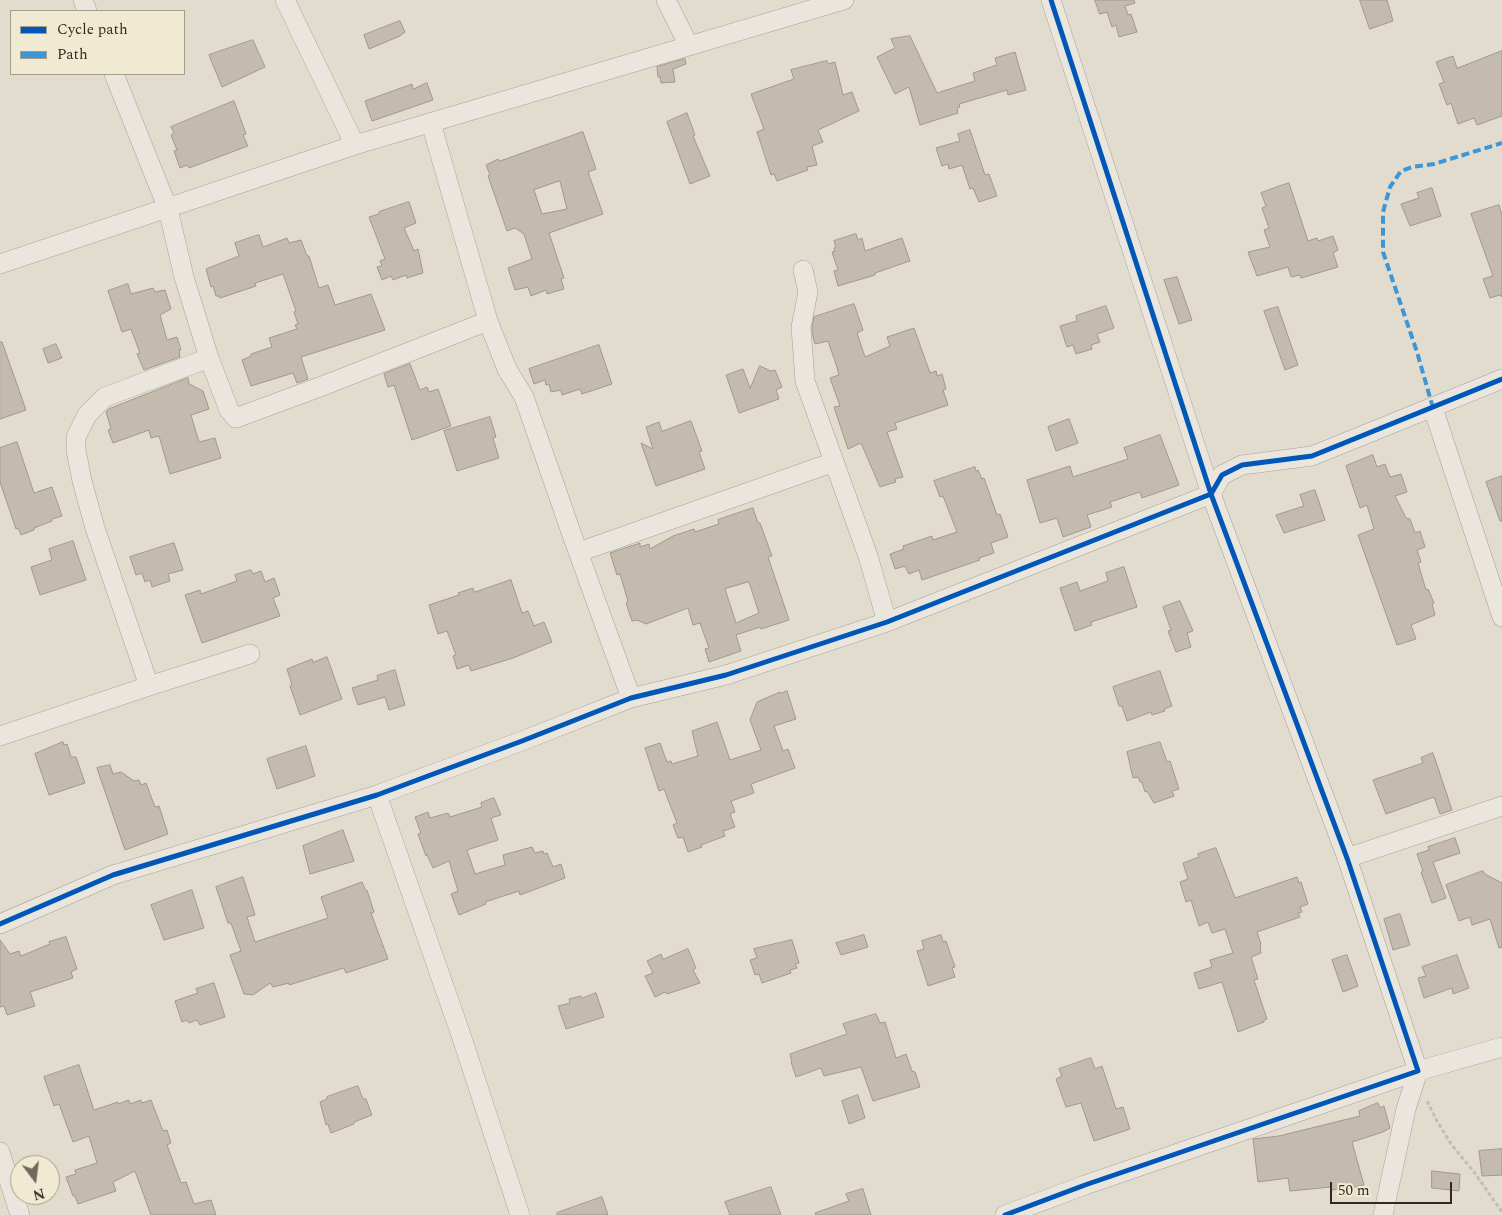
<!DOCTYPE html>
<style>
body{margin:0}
#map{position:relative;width:1502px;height:1215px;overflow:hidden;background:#e1dccd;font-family:Spectral,serif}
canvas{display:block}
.legend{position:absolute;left:10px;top:10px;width:175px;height:65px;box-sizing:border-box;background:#f1ead3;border:1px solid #a59d8b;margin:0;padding:6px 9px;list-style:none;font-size:15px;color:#332a1f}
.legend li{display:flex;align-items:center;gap:10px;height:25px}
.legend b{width:25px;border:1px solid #a59d8b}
.north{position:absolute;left:10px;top:1155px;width:50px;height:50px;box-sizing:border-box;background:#f1ead3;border:1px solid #a59d8b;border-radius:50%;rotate:165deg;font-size:14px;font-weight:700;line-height:20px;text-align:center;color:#332a1f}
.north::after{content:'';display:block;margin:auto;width:18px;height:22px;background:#70685c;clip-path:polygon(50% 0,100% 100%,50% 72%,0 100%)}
.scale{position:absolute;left:1330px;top:1182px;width:122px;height:22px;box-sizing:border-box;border:2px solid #332a1f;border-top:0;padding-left:6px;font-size:15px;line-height:18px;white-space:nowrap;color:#332a1f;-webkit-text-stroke:4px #f1ead3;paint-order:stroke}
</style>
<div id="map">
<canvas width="1502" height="1215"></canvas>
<ul class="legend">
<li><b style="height:6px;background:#0057b8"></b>Cycle path</li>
<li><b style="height:6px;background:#3d96d5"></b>Path</li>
</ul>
<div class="north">N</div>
<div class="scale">50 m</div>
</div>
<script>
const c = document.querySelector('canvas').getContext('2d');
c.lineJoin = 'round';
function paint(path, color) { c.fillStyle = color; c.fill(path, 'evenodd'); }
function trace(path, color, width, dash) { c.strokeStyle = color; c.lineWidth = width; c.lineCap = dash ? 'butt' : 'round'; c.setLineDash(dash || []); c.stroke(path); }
const building = new Path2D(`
 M1095,0H1134L1135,3L1125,6L1128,15L1131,14L1137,32L1119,37L1116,25L1112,27L1107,12L1100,14Z
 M1360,0H1387L1393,21L1370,29Z
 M400,21L405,32L400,36L369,49L364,35Z
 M910,36L937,93L975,81L973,73L997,65L995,58L1015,52L1026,90L1008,95L1007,90L959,104L960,107L957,108L958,113L920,125L909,87L895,94L877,57L895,48L891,39Z
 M253,40L265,67L222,87L209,55Z
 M1502,51V116L1477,125L1474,118L1458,124L1451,103L1447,105L1439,84L1444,82L1436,62L1453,56L1457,68Z
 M685,59L686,64L673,69L675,82L661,83L660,77H658L657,67Z
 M827,61L828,64L835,62L843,95L852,92L859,111L818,130L823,142L812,146L817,165L807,167L808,170L777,181L774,174L771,175L757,132L764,129L751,94L794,79L791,70Z
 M427,83L433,100L372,121L365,101L412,84L413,89Z
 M234,101L246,134L243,135L248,146L189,168L187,165L180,168L174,151L177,150L171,135L174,133L171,127Z
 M687,113L695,135L693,136L710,176L690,184L667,122Z
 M970,130L985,175L989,174L997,196L979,202L973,188L970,189L962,165L949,169L948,164L942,166L936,148L960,141L958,134Z
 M583,132L596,169L588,172L603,214L549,233L564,278L561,279L564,289L547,294L546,290L531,296L528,287L515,290L508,268L532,259L524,234L515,228L507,231L488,176L490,175L486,165L498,159L499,161ZM560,181L567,209L542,214L534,190Z
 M1289,183L1308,241L1317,238L1318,241L1333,236L1338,250L1333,253L1338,267L1301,278L1300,275L1291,277L1288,267L1257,276L1248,252L1270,247L1264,230L1269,228L1262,208L1266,206L1261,193Z
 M1432,188L1441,216L1410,226L1401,204L1419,198L1417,193Z
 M409,202L416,223L404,228L414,251L418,249L423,273L407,278L406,275L393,280L391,276L382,280L377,267L382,266L380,261L385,259L369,217L379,214V212Z
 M1499,205L1502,215V297L1500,295L1490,298L1483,279L1493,276L1471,214Z
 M856,234L858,240L862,238L865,251L902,238L910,261L875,273V275L838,286L834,271L838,270L832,252L835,251L834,248L836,247L834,241Z
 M259,235L263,247L287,238L289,243L301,240L307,256H309L319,288L328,285L335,305L371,294L385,330L301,357L308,379L297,383L293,373L251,386L242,360L251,356V354L272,347L269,338L297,329L295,325L298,324L294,312L296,311L283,274L255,283L256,286L220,298L219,296H216L213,286L211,287L206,269L239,256L235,243Z
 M1177,277L1192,320L1179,324L1164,280Z
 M128,284L131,294L153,288L155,292L165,290L171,309L160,315L167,340L177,337L181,350H179L180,357L144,370L137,354L140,353L131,329L122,332L108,291Z
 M854,304L863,330L857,333L865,357L890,346L887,337L914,328L930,373L936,371L937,376L942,374L946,389L943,390L948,405L895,423L897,429L887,432L903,477L895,479L896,482L880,487L861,443L848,449L834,407L840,406L830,378L839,375L836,364L828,341L815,344L813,337L812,328L814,317Z
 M1106,306L1114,328L1097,334L1100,342L1091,345L1092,349L1076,354L1073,345L1067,347L1060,326L1077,321L1076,316Z
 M1278,307L1298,365L1285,370L1264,311Z
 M0,342H2L26,410L0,419Z
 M56,344L62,358L48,363L43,349Z
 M599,345L612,384L582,394L580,389L562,395L561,390L551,392L549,384L546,385L545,380L534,384L529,369Z
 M410,364L420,390L427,387L429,392L438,389L451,426L412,440L394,385L388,387L384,374Z
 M760,366L771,371L775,370L782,387L776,390L779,399L739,413L726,375L743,369L750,388Z
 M188,378L189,384L203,391L209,409L191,415L199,442L215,438L221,458L170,474L159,436L151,438L149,430L113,443L108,430L111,429L106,412L109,409Z
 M490,417L496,437L493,438L499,458L457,471L444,431Z
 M1069,419L1078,443L1056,451L1048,427Z
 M691,421L702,451L699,452L705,469L656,486L641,443L653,449L646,427L659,422L662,431Z
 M1160,435L1179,485L1142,498L1140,492L1110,502L1112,507L1087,515L1091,527L1063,537L1057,518L1040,523L1027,480L1070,466L1073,477L1128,459L1124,448Z
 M17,442L34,493L52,487L62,516L52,519V521L34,528V530L21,535L18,528L16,529L0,482V448Z
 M1373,455L1377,467L1385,464L1390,477L1401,474L1407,492L1395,496L1406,518L1410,519L1415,533L1420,531L1425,547L1417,550L1421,562L1418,563L1426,590L1428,589L1434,603L1432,604L1435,615L1411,625L1416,639L1397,645L1358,535L1374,529L1367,505L1360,508L1346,466Z
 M975,467L976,471L978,470L982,479L984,478L997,515L1000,514L1008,537L991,543L994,553L979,558L980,560L922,580L919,570L909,574L905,566L895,569L890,554L904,549L903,546L932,536L933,540L957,532L943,496L940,497L934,481Z
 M1502,476V521H1500L1486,482Z
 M1315,490L1325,520L1284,533L1276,515L1304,506L1300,495Z
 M753,508L758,523H760L772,556L768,557L789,620L761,629L760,627L736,635L741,651L709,662L705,649L709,648L700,623L693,625L688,608L646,624L637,620L632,621L626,603L628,601L620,574L617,575L610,553L640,543V547L649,544L650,549L673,536L694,529L695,532L719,524L718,520ZM749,582L759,613L736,623L725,589Z
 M73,541L86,580L40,595L31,567L52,560L49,549Z
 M174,543L183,570L168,574L170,581L152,587L150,580L145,582L142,573L136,575L130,557Z
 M1124,567L1137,607L1091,622L1092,625L1075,631L1060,588L1077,582L1080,591L1108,581L1106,573Z
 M251,570L253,574L261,571L265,582L274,578L280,595L273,598L280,616L202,643L185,595L200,590L201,594L237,581L235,575Z
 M511,580L522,613L528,611L534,626L544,622L552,642L513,658L471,671L469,665L457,669L453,656L456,655L447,631L438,634L429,605L459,595L458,593L473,588L474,592Z
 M1180,601L1193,631L1187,633L1191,647L1176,652L1168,631L1171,630L1163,607Z
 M327,657L342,699L300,715L290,686L292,685L287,669L312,659L313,662Z
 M395,670L405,705L389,710L385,697L358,705L352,688L378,680L377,676Z
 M1160,671L1172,706L1164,709L1165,711L1152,715L1151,712L1127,721L1122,706H1119L1113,687Z
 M787,691L796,719L774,726L783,751L788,749L795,768L751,784L754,793L731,801L735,812L730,814L735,827L723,831L725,836L701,845L702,847L688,852L683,837L678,838L673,825L677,823L664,789L659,791L645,748L660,743L667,762L671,761L672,764L698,756L692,731L717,722L730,760L761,750L750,720L757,702L780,692L781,693Z
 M63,742L64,745L67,744L71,757H76L85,783L49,795L35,754Z
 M1160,742L1167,762L1170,761L1179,789L1172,791L1174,796L1154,803L1147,791L1145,792L1142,782H1140L1138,777L1133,778L1127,752Z
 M306,746L315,776L277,789L267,759Z
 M1433,753L1452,810L1440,814L1434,797L1386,814L1373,780L1423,763L1421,758Z
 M110,765L113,774L121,772L134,781L139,780L141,785L146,783L155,807L159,806L168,834L125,850L97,768Z
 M494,798L501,815L491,818L498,840L467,850L475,874L505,865L503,855L532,847L535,853L543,851L544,854L547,853L553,867L561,864L565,878L520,895L519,891L485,902L486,904L459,915L451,894L458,891L449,861L433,868L427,855L426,856L418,834L421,833L415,817L428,812L430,818L448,813L450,817L482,807L481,803Z
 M343,830L354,861L310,874L303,846Z
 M1455,838L1460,853L1433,862L1446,898L1432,903L1421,872L1423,871L1417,854L1429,850L1428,847Z
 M1216,848L1235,898L1297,877L1299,883L1301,882L1308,904L1300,907L1302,912L1298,913L1300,917L1257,932L1261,944H1260L1261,948L1260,949L1261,953L1251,957L1258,979L1254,980L1267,1019L1264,1020V1022L1238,1032L1222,982L1199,989L1194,973L1212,967L1210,960L1233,953L1225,929L1212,933L1208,922L1199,926L1191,900L1186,902L1180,882L1188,879L1183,863L1199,857L1198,854Z
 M1483,871L1485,874L1502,883V947L1499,948L1490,919L1472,925L1470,917L1459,921L1446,885Z
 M243,877L255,915L247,917L255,942L328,918L321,897L362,882L366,891L367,890L374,912L371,913L388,959L346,973L344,968L289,985V983L273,987L270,983L253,995L244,994L230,955L241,951L231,923H228L216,887Z
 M192,890L204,928L164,940L151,905Z
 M1400,914L1410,945L1393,950L1384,919Z
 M864,935L868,947L841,955L836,943Z
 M941,935L943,942L946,941L955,967L952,968L955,977L928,986L917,951L924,949L922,941Z
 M66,937L77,969L71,972L73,978L30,992L35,1006L7,1015L4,1006L0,1007V940L10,954L19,951L21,956L50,944L49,942Z
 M792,940L799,963L795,964L797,968L790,970L791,973L762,983L759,974L755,975L750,960L757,958L754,949Z
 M688,949L696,968L693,970L700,983L667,994L665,992L655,997L645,976L653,973L647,961L661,954L663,959Z
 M1347,955L1358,986L1343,992L1332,960Z
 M1457,955L1469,988L1453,994L1452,988L1424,998L1418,978L1426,976L1422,967Z
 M214,983L225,1017L200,1025L197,1020L189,1023L187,1020L182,1022L175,1001L198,993L196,989Z
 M596,993L604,1017L566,1029L558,1006L570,1003L569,999L581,996L582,998Z
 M876,1014L880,1023L885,1022L896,1058L906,1054L912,1071L915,1072L920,1087L873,1101L861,1067L824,1076L821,1068L796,1077L791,1062H792L790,1054L847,1034L843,1024Z
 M1091,1058L1095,1069L1102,1066L1116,1109L1123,1107L1130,1129L1094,1141L1081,1103L1066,1107L1056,1079L1062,1076L1059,1069Z
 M79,1065L94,1110L118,1102V1104L129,1100L130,1104L141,1100L142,1103L151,1100L163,1131L167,1130L171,1143L167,1145L181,1183L186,1182L194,1204L211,1200L216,1215H151L135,1171L113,1182L116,1191L78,1204L75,1196H73L66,1177L76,1174L75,1170L97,1163L89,1136L73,1142L59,1104L54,1106L44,1077Z
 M358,1086L363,1099H366L372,1115L354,1122V1124L331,1133L328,1124L326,1125L320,1102L327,1099V1097Z
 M858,1095L865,1118L849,1124L842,1101Z
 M1378,1103L1380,1108L1384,1106L1390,1128L1383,1132L1352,1142L1364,1185L1342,1190V1188L1332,1190L1331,1187L1290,1191L1288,1178L1258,1182L1253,1139L1279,1136L1360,1116L1359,1111Z
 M1502,1149V1175L1482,1176L1479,1151Z
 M1432,1171L1460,1174L1459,1191L1432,1188Z
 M771,1187L781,1215H730L725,1202Z
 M863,1189L871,1215H816L815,1213L849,1201L846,1194Z
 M602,1197L608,1215H557V1213Z`);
paint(building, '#c4bbae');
trace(building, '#a1988d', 1);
const minor = new Path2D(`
 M83,0L87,11
 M285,0L355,145
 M666,0L689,46
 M114,74L168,209L184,277L209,358L229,410L236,418L325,385L488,321
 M431,123L488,321L507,369L524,397L572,535L631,698
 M0,264L355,145L844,0
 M803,270L808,292L801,327L805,381L868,556L887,622
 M1433,408L1502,617
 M579,552L834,462
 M149,686L95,528L82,481L76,450V437L87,415L105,397L209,358
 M0,736L149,686L250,654
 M377,795L461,1035L520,1215
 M1347,858L1502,806
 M0,924L113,875L377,795L522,741L631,698L726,675L887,622L1211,494L1222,475L1242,465L1312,456L1502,379
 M0,1152L20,1215
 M1005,1215L1085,1185L1418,1071L1347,858L1211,494L1051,0
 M1383,1215L1406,1109L1418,1071L1502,1047`);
trace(minor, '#a6a196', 20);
trace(new Path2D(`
 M1427,1101L1437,1121L1451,1144L1474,1172L1502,1212`), '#c2bdb5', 3, [4, 2.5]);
trace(minor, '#eae6de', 19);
trace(new Path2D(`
 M1433,408L1417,352L1383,252V212L1390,187L1401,171L1412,167L1434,164L1502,143`), '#3d96d5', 4, [8, 4]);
trace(new Path2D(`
 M0,924L113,875L377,795L522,741L631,698L726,675L887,622L1211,494L1222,475L1242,465L1312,456L1502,379
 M1005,1215L1085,1185L1418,1071L1347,858L1211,494L1051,0`), '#0057b8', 5);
</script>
